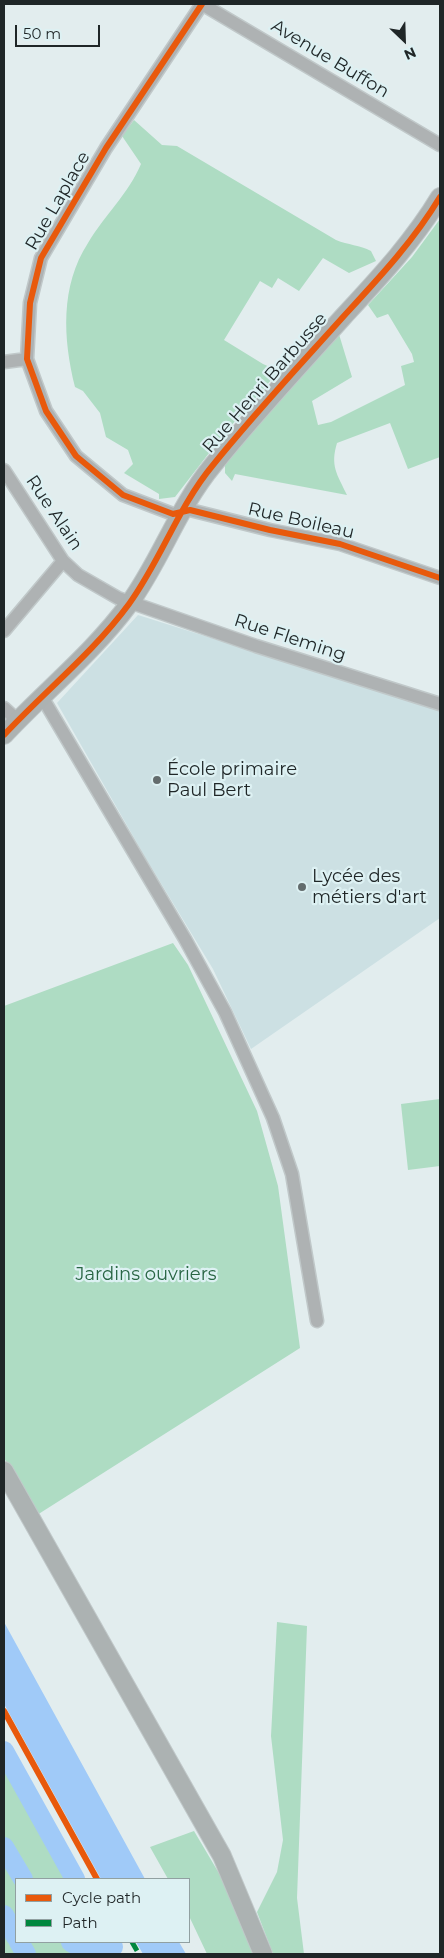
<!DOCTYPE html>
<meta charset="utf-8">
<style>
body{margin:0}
#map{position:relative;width:444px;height:1958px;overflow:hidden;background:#e2edee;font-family:Montserrat,sans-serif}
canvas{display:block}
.frame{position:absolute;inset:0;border:5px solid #1f2627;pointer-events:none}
.legend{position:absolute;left:15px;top:1878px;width:175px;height:65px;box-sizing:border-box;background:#ddf1f3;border:1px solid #91a0a1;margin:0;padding:6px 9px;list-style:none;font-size:15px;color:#1f2627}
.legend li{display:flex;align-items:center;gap:10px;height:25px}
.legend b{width:25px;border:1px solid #91a0a1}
.north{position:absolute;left:379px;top:15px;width:50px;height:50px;-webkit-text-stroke:4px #ddf1f3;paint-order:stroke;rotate:156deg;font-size:14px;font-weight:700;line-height:20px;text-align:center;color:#1f2627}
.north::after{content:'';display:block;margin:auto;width:18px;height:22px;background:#1f2627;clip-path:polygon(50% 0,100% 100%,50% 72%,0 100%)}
.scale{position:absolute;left:15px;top:25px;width:85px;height:22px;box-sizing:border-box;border:2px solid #1f2627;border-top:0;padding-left:6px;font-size:15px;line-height:18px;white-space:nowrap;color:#1f2627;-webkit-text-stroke:4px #ddf1f3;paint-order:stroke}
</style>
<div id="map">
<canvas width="444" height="1958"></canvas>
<div class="frame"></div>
<ul class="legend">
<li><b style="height:6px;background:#e8590c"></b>Cycle path</li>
<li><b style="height:6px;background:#00873e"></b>Path</li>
</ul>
<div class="north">N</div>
<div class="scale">50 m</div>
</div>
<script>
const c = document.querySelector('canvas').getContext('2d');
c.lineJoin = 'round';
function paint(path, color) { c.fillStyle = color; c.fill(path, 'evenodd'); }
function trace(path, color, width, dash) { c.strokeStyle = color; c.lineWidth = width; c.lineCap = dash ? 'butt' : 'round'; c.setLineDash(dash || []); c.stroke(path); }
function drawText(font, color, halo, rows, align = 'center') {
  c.font = font + ' Montserrat,sans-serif'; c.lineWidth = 4.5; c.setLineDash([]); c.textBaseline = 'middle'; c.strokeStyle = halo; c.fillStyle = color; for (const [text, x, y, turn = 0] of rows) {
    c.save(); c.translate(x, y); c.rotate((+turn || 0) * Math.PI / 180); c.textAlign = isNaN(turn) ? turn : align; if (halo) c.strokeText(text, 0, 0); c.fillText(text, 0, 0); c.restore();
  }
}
paint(new Path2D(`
 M138,615L440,710V918L251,1049L213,969L145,857L57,703Z`), '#cce0e3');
paint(new Path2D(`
 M134,120L162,145L177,146L336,240C348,245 360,245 371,251L376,261L349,273L323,258L299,291L278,278L272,288L260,281L224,340L263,364L279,371L223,435L175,497L159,499V494L124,473L133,464L128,450L106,437L100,413L83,391L75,387C63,339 60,286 88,243C104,216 129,193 141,164L122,136Z
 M440,219V457L408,469L390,423L337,443C330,466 337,474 347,495L235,474L232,481L225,473V460L338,331L352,377L312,401L318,425L331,422L405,385L401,366L414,362L412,354L388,314L377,318L368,305L412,257Z
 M173,943L188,965L257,1111L278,1186L300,1348L37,1515L4,1458V1006Z
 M440,1099V1166L408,1170L401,1104Z
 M277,1622L307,1626L297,1898L304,1954H273L257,1912L277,1872L283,1840L271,1736Z
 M4,1761L71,1879H16V1942H106L113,1954H4Z
 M194,1831L236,1902L253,1954H207L189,1916V1879H168L150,1847Z`), '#aedcc3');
paint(new Path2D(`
 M4,1622L145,1879H101L4,1704Z
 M136,1942H179L186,1954H143Z`), '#a0caf8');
trace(new Path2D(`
 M113,1947L117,1954`), '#a0caf8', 3);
trace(new Path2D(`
 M4,1751L75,1879
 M4,1847L23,1879
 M4,1915L16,1937
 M19,1942L26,1954
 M71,1942L78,1946L113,1947L110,1942`), '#a0caf8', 20);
const street = new Path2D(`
 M202,4L106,148L41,258L30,303L27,359L46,411L76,456L123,495L173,514L190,510L270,530L340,544L440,578
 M202,4L440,145
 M4,362L27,359
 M4,470L63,561L78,575L118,598L256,646L440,704
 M4,631L63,561
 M39,700L45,702L185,939L225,1012L273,1118L292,1174L317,1321
 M4,708L17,720`);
const secondary = new Path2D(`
 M4,735C45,691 93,653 129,604C161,560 178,507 213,465C254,414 299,366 343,317C378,279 413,242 440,197
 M4,1471L222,1856L263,1954`);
trace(street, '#c0c8c9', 15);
trace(secondary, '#c0c8c9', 20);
trace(street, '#aeb2b3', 12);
trace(secondary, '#acb2b2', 18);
trace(new Path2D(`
 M132,1942L139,1954`), '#00873e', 5, [10, 5]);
trace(new Path2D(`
 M202,4L106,148L41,258L30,303L27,359L46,411L76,456L123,495L173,514L190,510L270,530L340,544L440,578
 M4,735C45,691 93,653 129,604C161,560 178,507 213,465C254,414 299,366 343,317C378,279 413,242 440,197
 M4,1711L97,1879`), '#e8590c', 6);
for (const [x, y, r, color] of [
 [157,780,5,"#636c6d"],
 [302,887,5,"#636c6d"]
]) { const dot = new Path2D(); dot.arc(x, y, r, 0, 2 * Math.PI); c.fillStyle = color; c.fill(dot); trace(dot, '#ddf1f3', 2); }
drawText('18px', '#1f2627', '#ddf1f3', [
 ["Avenue Buffon",330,59,31],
 ["Rue Laplace",58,201,-60],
 ["Rue Henri Barbusse",265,383,-49],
 ["Rue Alain",54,513,56],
 ["Rue Boileau",301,521,13],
 ["Rue Fleming",290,638,18]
]);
drawText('18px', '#1f2627', '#ddf1f3', [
 ["École primaire",167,770],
 ["Paul Bert",167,791],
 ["Lycée des",312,877],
 ["métiers d'art",312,898]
], 'left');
drawText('18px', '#286543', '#ddf1f3', [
 ["Jardins ouvriers",146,1275]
]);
</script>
